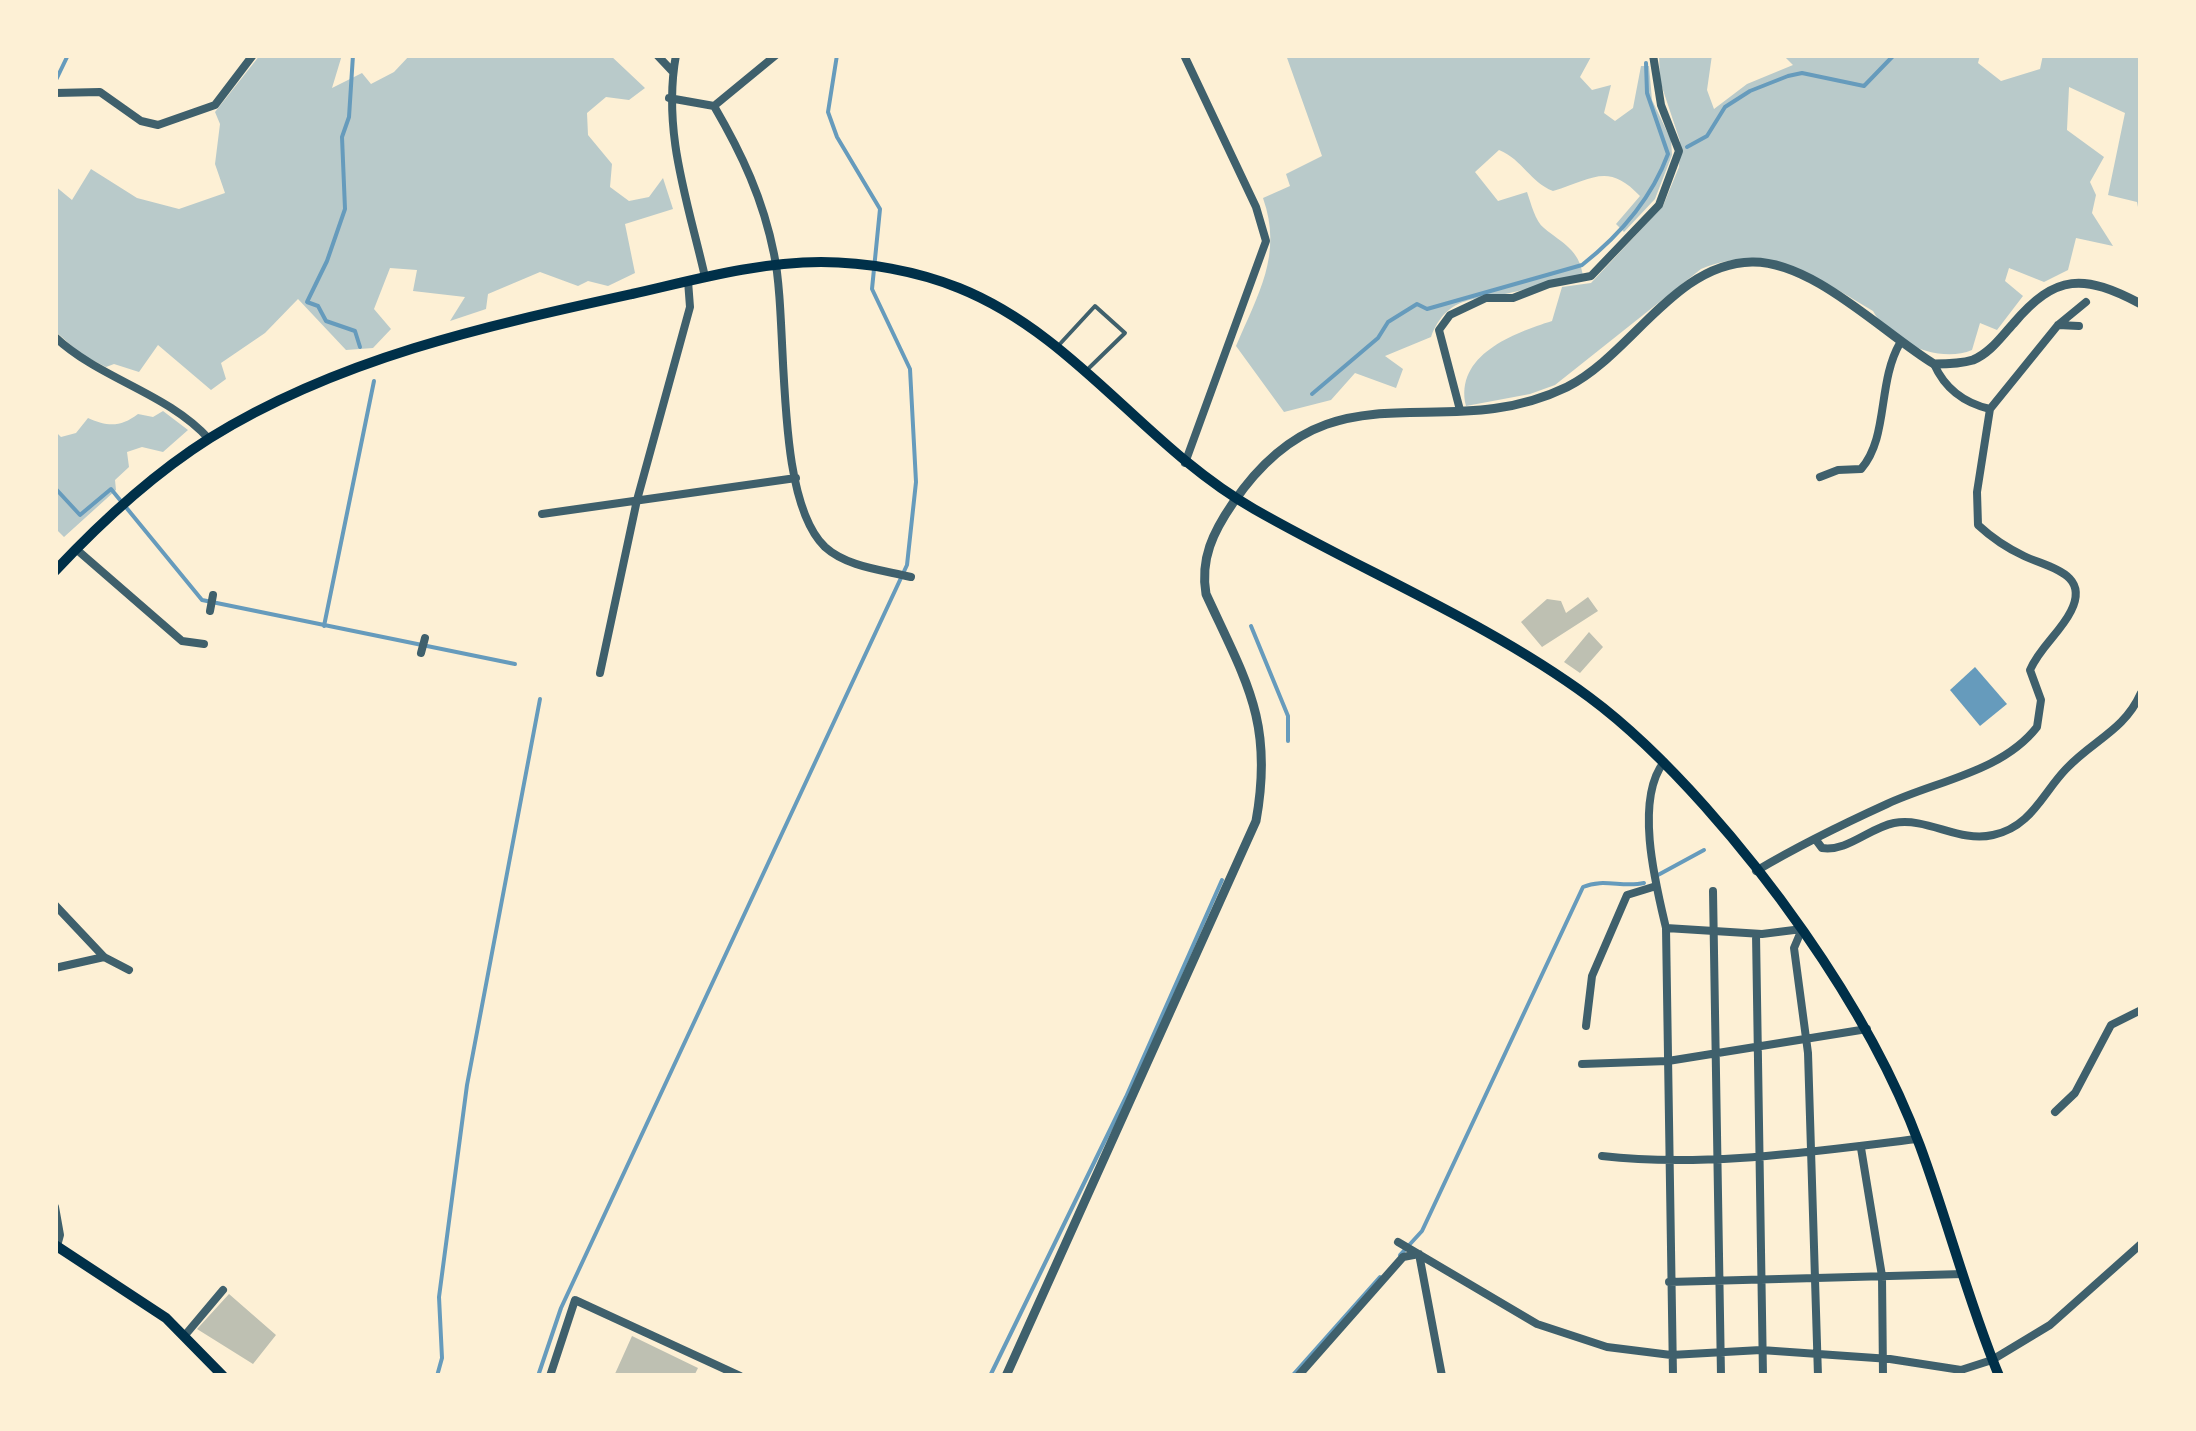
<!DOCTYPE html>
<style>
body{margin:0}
#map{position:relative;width:2196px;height:1431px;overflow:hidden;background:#fdf0d5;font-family:Roboto,sans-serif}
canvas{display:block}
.frame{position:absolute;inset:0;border:58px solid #fdf0d5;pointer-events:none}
</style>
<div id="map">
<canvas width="2196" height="1431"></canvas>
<div class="frame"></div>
</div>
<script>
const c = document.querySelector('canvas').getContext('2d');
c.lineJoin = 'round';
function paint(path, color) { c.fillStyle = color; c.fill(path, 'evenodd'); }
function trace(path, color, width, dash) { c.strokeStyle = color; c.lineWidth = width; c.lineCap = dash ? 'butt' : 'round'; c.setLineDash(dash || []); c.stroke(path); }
paint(new Path2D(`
 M260,55H342L332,88L362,73L371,84L394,72L410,55H610L645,88L629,100L606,97L587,113L588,135L612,164L610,187L629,201L649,197L663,178L673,209L625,224L635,273L608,286L588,281L578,286L540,272L488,294L486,309L450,321L465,297L413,291L417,270L390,268L374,309L391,329L373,348L346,350L298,299L265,333L221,363L226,379L211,390L158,345L139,372L114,364L106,367L82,355L55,331V186L72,200L91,169L137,198L179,209L225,193L215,164L220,124L215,112Z
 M1286,55H1592L1580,77L1592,90L1611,85L1604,113L1615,121L1633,108L1641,66H1649L1652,100L1671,140L1672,155L1655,199L1624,232L1616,224L1640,196C1608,162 1593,179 1553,191C1530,182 1523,160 1499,150L1475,172L1498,201L1527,192C1531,203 1535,221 1544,228C1563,244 1579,249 1583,276C1558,278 1538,287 1514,292C1477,301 1448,293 1431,337L1385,356L1403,369L1396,388L1355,373L1331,400L1284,412L1236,346C1258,294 1283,255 1263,198L1290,186L1286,174L1322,156Z
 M1659,55H1712L1707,90L1714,109L1747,84L1793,65L1783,55H1980L1978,63L2001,81L2040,69L2043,55H2141V222L2137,202L2108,195L2125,113L2069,87L2067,130L2104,157L2090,182L2096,195L2092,213L2113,246L2076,238L2068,270L2044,282L2009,268L2005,281L2023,296L1997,330L1980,323L1972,350C1939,364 1890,342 1873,311C1816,277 1768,241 1701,269L1555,385L1530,394L1466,406C1454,355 1514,333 1552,321L1562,287L1591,283L1663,206L1679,167L1680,141L1660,81Z
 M163,411L188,430L163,452L142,447L127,452L129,467L115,480L116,490L64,537L55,528V431L61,437L76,433L88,418C108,427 121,427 138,414L153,417Z`), '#b9caca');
paint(new Path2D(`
 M1975,667L2007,704L1980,726L1950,690Z`), '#669bbc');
trace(new Path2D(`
 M353,55L349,117L342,137L345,209L327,261L307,302L318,306L326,321L355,331L360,347
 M55,82L68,55
 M1687,147L1707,136L1725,107L1750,91L1788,76L1802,73L1864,86L1894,55
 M1312,394L1378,338L1388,322L1417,304L1427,309L1582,265C1620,235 1651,200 1668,154L1647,93L1646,63
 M55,488L80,515L111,489L202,600L515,664
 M324,626L374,381
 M1251,626L1288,716V741
 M1658,875L1704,850
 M1400,1255L1422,1231L1583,887C1603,878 1623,888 1644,883
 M437,1376L442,1358L439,1297L467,1085L540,699
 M538,1376L561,1308L907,565L916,482L910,369L872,289L880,209L837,137L828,112L837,55
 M990,1376L1126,1097L1222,880
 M1292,1376L1380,1277`), '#669bbc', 4);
paint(new Path2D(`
 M1588,597L1598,611L1542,647L1521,622L1547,599L1561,601L1566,613Z
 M1589,632L1603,647L1580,673L1564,662Z
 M229,1294L276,1335L253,1364L197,1329Z
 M632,1336L698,1368L694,1376H614Z`), '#bec0b2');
trace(new Path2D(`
 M1058,346L1095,306L1125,333L1089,368`), '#3f606c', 4);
trace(new Path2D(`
 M657,55L673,72
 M676,55C662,132 688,202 705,277
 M1184,55L1256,207L1266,241L1185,463
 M55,93L100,92L141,121L158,125L215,105L253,55
 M669,98L714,106L776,55
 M714,106C742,154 763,199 774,254C789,324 773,497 825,547C847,567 883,570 911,577
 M2058,325L2079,326
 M55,337C101,380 166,392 209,439
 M1990,409L2058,325L2086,302
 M1460,410L1439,330L1450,315L1486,298H1513L1549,284L1591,276L1659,205L1679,151L1661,105L1653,55
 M1820,477L1838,470L1861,469C1889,437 1877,383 1900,343
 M542,514L796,478
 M76,549L182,641L204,644
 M210,611L213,595
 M421,653L425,638
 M600,673L637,500L690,307L688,281
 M1664,762C1634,800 1656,886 1666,928L1673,1376
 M1816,840L1822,848C1847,852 1869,828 1894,823C1928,817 1959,843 1993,835C2031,827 2042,794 2066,769C2093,740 2124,731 2141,693
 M1756,871C1798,846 1843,824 1887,804C1936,781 2002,772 2037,727L2041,700L2030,670C2040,647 2060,633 2071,611C2090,573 2049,568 2024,556C2007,548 1992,538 1978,525L1977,492L1990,409C1964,403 1945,389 1934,364
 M1713,891L1721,1376
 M55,905L104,957L129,970
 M1666,928L1762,934L1802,929
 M1802,929L1794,948L1808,1053L1818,1376
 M1756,934L1763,1376
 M55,968L104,957
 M1586,1026L1592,976L1627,895L1653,887
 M1582,1064L1668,1061L1867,1029
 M2055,1112L2075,1093L2111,1025L2141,1010
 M1861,1148L1882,1276L1883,1376
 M1602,1156C1705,1168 1815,1151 1917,1139
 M55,1207L60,1235L57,1246
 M1398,1242L1537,1324L1607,1347L1671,1355L1761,1350L1890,1359L1961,1370L1992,1360L2050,1325L2141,1244
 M1419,1254L1442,1376
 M1669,1282L1963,1274
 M186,1334L223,1290
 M550,1376L575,1300L740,1376
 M1298,1376L1403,1257L1419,1254`), '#3f606c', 8);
trace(new Path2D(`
 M1006,1376L1256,821C1274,722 1246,681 1206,594C1200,559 1213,532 1233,503C1333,356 1439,449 1567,387C1631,355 1675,263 1752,262C1813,261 1883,333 1934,364C1947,364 1960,364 1973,360C1990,353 2001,337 2013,324C2056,273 2084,274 2141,304`), '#3f606c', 9);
trace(new Path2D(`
 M55,571C101,522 153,474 210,438C339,358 486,326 632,294C694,280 757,262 821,262C866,262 917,271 959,288C1076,335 1145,447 1254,509C1364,572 1487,622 1589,697C1666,754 1749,853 1804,932C1850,998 1892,1070 1920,1146C1948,1222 1968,1301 1999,1376
 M55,1245L166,1318L223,1376`), '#003049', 10);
</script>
